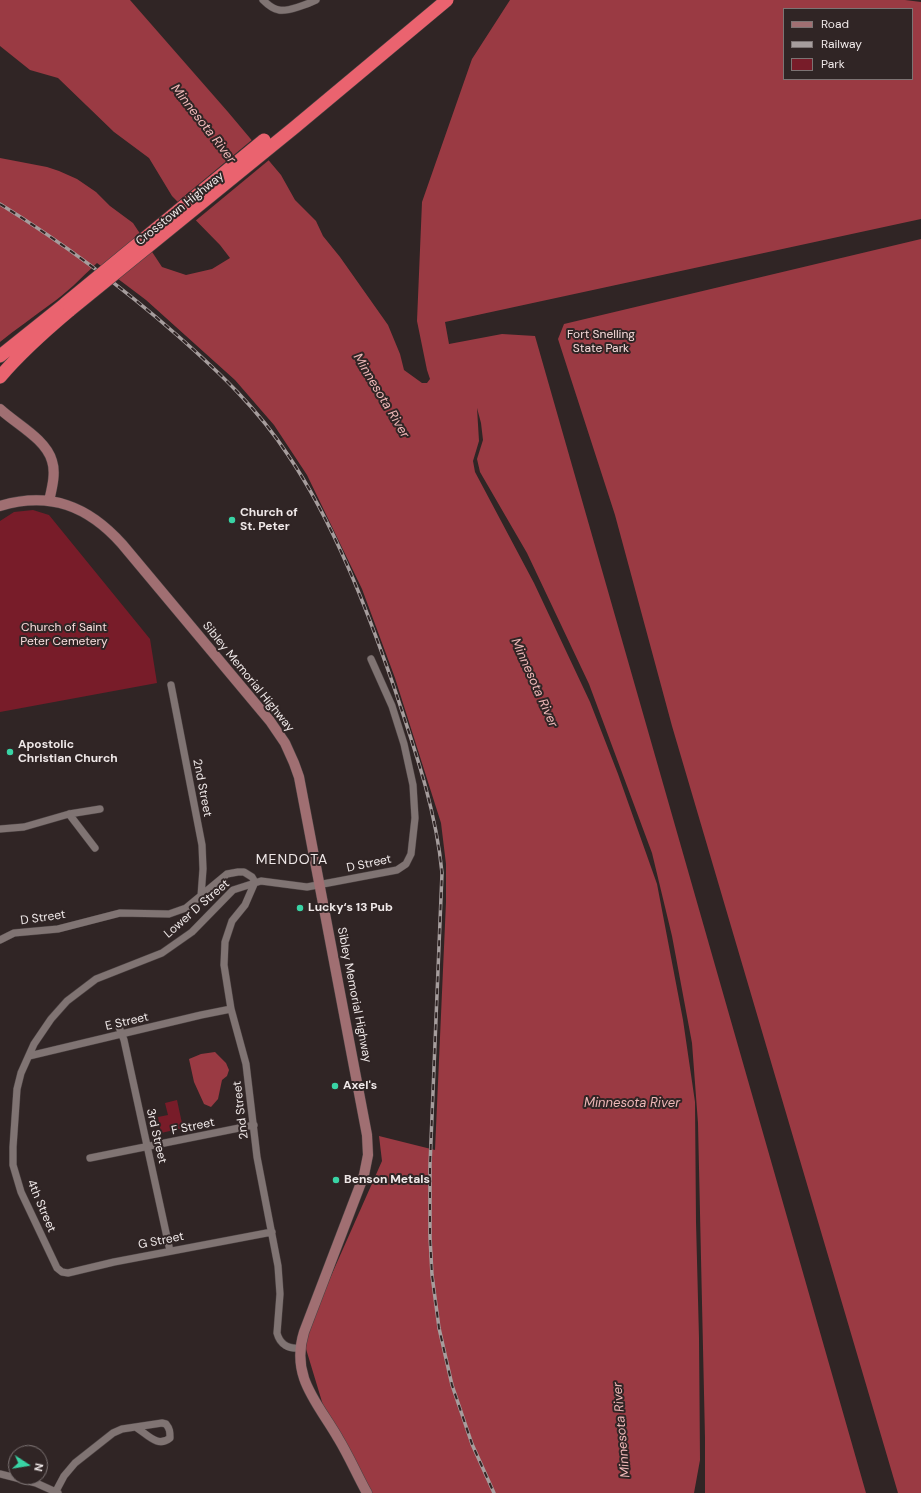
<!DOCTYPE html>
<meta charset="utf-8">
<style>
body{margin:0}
#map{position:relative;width:921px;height:1493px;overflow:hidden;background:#302525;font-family:"DM Sans",sans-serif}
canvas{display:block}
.legend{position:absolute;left:783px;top:8px;width:130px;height:72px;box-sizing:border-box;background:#302525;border:1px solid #7c7373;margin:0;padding:5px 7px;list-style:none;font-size:12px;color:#efe8e8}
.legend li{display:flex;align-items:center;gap:8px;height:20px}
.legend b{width:20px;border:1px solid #7c7373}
.north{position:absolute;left:8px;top:1445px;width:40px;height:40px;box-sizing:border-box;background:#302525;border:1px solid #7c7373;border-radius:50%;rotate:102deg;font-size:11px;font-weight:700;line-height:16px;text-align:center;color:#efe8e8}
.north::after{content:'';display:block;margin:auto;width:14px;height:18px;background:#39d4a5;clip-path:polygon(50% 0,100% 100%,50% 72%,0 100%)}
</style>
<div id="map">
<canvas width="921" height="1493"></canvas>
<ul class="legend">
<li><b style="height:5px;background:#a06f72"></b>Road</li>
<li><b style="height:5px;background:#a69d9d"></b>Railway</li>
<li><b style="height:11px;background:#781c29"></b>Park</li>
</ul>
<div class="north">N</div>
</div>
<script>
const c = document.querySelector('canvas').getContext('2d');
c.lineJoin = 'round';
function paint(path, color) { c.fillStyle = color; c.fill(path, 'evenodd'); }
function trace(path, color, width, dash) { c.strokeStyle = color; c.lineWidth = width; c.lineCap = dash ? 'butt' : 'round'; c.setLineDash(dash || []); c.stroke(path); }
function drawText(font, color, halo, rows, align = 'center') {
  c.font = font + ' "DM Sans",sans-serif'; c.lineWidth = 4; c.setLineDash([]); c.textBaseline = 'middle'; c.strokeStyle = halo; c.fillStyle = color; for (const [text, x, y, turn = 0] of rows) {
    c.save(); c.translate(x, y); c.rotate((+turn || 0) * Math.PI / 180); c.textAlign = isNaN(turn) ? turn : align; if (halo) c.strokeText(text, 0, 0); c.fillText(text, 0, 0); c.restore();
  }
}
paint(new Path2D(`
 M33,510L49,515L150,639L157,683L0,712V521L14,512Z
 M177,1100L183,1128L161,1133L158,1117L168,1115L165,1103Z`), '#781c29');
paint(new Path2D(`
 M0,0H130L228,112L281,175L295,200L316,221L323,236L340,257L388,325L400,354L404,370L422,383H427L430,379L427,370L417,321L422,202L472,59L510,0H905L921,2V219L445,322L449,344L502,334L535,336L866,1493H705V1438L698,1123L692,1043L672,936L652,853L589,684L527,553L480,472L477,459L483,440L481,423L477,408L479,441L473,461L475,472L534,583L590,702L618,774L657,884L683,1020L695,1102L696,1222L699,1338L700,1460L694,1493H370L326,1415L303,1339L382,1161L379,1136L435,1150L446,902V864L441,823L395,678L362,589L307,475L274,425L235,380L146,300L97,263C81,278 66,294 48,306C32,318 16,329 0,342V158L47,167L59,171L77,179L96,192L110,206L133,223L162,267L186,275L212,269L230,258L220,245L172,196L149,158L114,132L58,78L30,70L0,46ZM784,9H912V79H784Z
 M921,239V1493H898L672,726L615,515L558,339L564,324Z
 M215,1052L226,1063L229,1070L227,1076L222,1080L218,1099L211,1107L204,1104L194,1082L189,1059L201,1054Z`), '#9a3a43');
paint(new Path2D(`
 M253,139L269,160L194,222L176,203Z`), '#302525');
const street = new Path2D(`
 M263,0C267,4 272,9 279,10C287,12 308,4 316,0
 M171,685L202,845L203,869L201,896
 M69,814L95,848
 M0,829L24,827L69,814L100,809
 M255,882L245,905L232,921L225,942L224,965L231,1009L246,1064L257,1157L278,1266L280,1294L277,1333C280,1345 289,1349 300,1348
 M0,940L14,933L58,929L120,913L169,914L186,908L227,874L238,872H244L252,877L255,882
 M119,1027L124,1040L170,1251
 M29,1056L201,1015L231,1009
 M90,1158L254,1125
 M272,1232L114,1262L68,1273L62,1272L57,1268L21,1192L13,1165V1147L17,1089L21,1073L34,1044L51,1019L67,1001L96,979L162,953L192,932L233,890L261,881L307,887L397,870L406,864L411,854L415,818L413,785L404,744L392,706L371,659
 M0,1474L36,1483L58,1493
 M55,1493L64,1476L75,1463L113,1433L122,1429L162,1423L166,1424C170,1429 170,1432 170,1438C158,1448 148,1435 137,1428`);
const secondary = new Path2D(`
 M0,409C16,424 46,439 52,461C56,473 52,488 49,501
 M0,506C50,491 88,506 122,544L270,721L285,743L294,763L299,777L367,1135L368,1155L364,1175L304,1332C290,1377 318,1403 338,1438C349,1456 357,1475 367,1493`);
const highway = new Path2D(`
 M0,356L65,304
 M0,377C21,352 45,331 70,310`);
trace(street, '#4b4242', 8);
trace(secondary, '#4b4242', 11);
trace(highway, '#4b4242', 14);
trace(street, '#807473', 7);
trace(secondary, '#a06f72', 10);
trace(highway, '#ea636f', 13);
const rail = new Path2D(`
 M0,204C63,243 122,287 178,336C219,372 258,409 288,455C334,523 367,609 394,687C414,747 436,809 442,873L430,1165V1237L432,1275L439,1328L452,1385L472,1444L494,1493`);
trace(rail, '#a69d9d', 3.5);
trace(rail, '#302525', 2, [6]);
const highwayBridge = new Path2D(`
 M66,303L264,140
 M70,310L295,127L447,0`);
trace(highwayBridge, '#4b4242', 14, []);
trace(highwayBridge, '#ea636f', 13);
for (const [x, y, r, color] of [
 [232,520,4,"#39d4a5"],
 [10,752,4,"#39d4a5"],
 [300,908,4,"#39d4a5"],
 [335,1086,4,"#39d4a5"],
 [336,1180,4,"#39d4a5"]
]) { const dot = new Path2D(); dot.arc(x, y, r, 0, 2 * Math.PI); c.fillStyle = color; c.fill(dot); trace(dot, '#302525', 1.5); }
drawText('12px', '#efe8e8', '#302525', [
 ["Crosstown Highway",180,209,-39],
 ["Sibley Memorial Highway",248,677,51],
 ["2nd Street",202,788,79],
 ["D Street",369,864,-12],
 ["Lower D Street",197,909,-41],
 ["D Street",43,918,-8],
 ["Sibley Memorial Highway",354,995,79],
 ["E Street",127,1022,-13],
 ["2nd Street",241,1110,-97],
 ["F Street",193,1127,-12],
 ["3rd Street",156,1136,77],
 ["4th Street",41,1206,67],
 ["G Street",161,1241,-11]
]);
drawText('12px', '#f8dcdc', '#302525', [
 ["Fort Snelling",601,335],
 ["State Park",601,349],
 ["Church of Saint",64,628],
 ["Peter Cemetery",64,642]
]);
drawText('bold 12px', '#efe8e8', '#302525', [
 ["Church of",240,513],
 ["St. Peter",240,527],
 ["Apostolic",18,745],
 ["Christian Church",18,759],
 ["Lucky‘s 13 Pub",308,908],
 ["Axel's",343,1086],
 ["Benson Metals",344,1180]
], 'left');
drawText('italic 13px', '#eeb8b8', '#302525', [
 ["Minnesota River",203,124,52],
 ["Minnesota River",381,396,59],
 ["Minnesota River",534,683,66],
 ["Minnesota River",632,1104],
 ["Minnesota River",622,1430,-95]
]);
c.letterSpacing = '1px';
drawText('14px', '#efe8e8', '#302525', [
 ["MENDOTA",292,860]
]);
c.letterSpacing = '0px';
</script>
